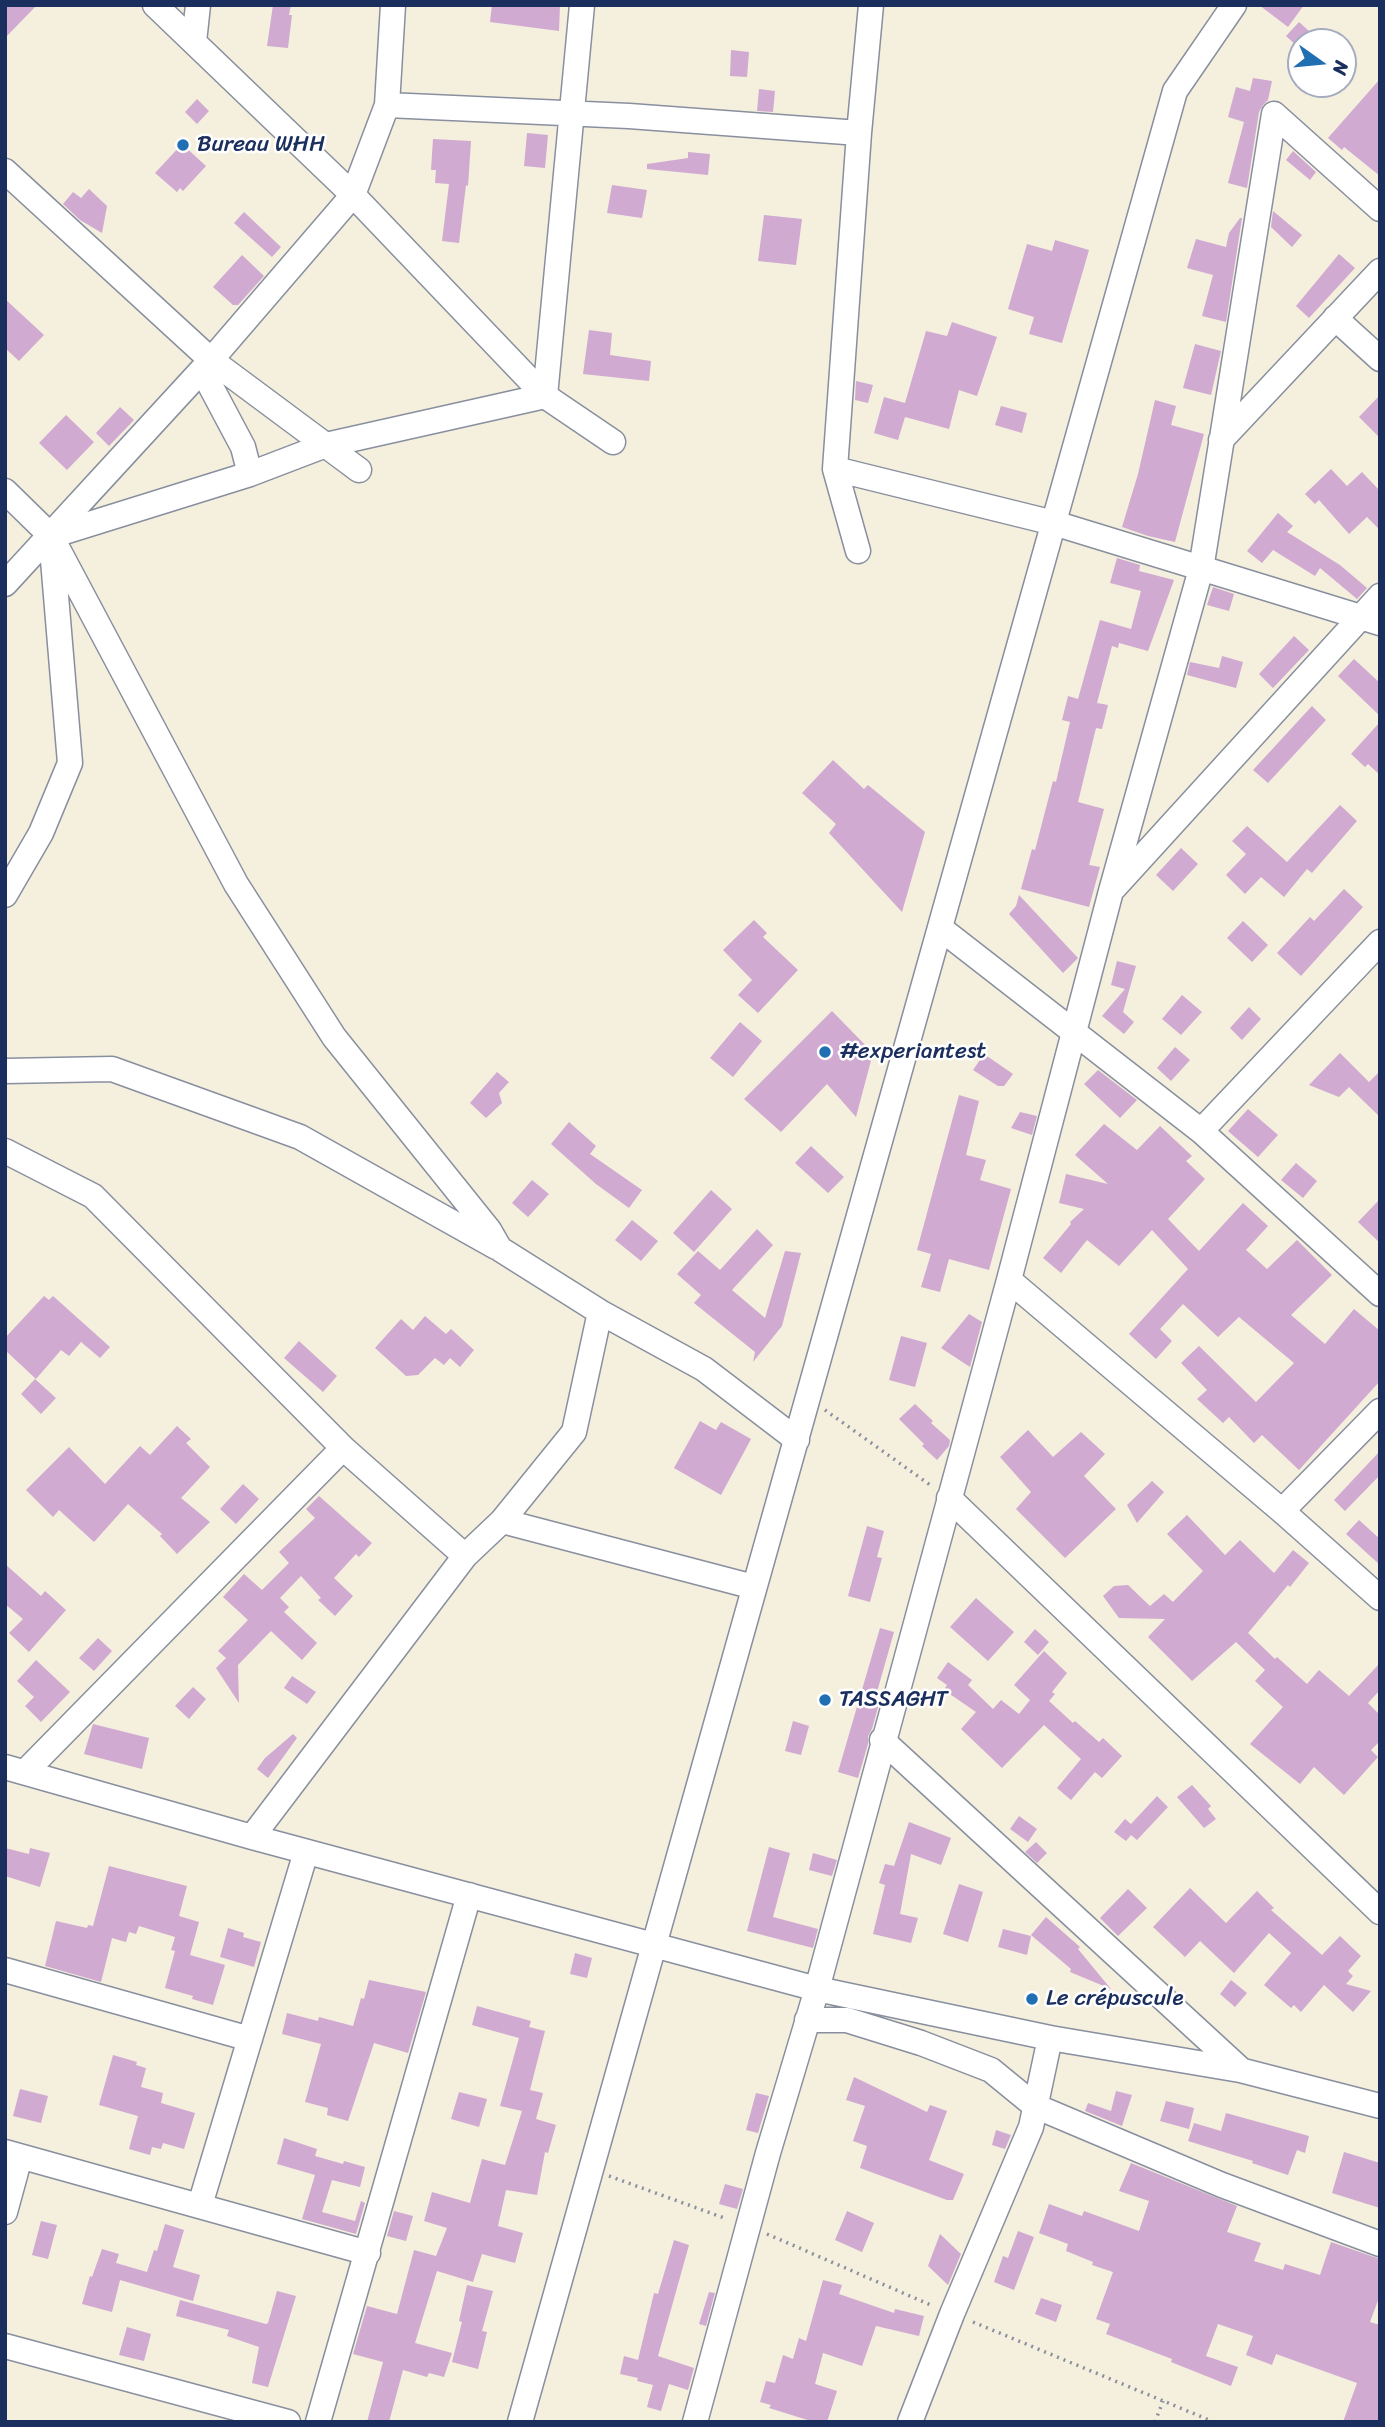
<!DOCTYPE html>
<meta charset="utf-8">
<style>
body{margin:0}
#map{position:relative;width:1385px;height:2427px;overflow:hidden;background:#f5efde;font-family:Sriracha,sans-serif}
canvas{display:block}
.frame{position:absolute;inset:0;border:7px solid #1b2f5e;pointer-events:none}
.north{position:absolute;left:1287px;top:28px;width:70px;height:70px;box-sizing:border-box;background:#fff;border:2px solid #a4acbf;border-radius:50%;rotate:105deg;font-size:19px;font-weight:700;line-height:28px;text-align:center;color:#1b2f5e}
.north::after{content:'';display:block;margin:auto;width:24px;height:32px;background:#1f6fb2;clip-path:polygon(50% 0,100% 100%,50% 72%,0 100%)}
</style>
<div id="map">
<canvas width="1385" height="2427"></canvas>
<div class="frame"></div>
<div class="north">N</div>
</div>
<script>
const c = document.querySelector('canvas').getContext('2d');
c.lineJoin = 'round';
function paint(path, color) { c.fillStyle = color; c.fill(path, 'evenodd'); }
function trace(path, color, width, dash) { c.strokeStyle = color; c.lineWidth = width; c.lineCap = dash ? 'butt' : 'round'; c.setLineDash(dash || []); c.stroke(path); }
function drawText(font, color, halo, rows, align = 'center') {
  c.font = font + ' Sriracha,sans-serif'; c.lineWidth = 5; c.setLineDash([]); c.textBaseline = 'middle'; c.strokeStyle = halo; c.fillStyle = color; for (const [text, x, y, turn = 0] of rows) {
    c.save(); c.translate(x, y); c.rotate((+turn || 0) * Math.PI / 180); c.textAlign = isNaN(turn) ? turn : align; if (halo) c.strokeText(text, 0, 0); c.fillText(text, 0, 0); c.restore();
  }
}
paint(new Path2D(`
 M5,5H37L5,38Z
 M273,5H291L289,15H292L288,48L267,46Z
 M492,5H560L559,31L490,22Z
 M1259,5H1304L1288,27Z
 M1299,22L1321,42H1301L1297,46L1286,36Z
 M731,50L749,52L747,77L730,76Z
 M1253,78L1272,81L1268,100L1263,105L1259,112L1247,188L1228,183L1244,122L1228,117L1236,87L1250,91Z
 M1380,79V176L1344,147L1342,150L1328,138Z
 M759,89L775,91L773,112L757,111Z
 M197,99L209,111L197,124L185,112Z
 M527,133L548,135L545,168L524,166Z
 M433,139L471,141L468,186L466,185L459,243L442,241L449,184L435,183L436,170H431Z
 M182,144L206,166L183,191L180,188L177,192L155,173Z
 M1293,151L1316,172L1310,180L1286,160Z
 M688,152L710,154L708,175L647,169V164L688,158Z
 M612,185L647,190L642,218L607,213Z
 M89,189L107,206L102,233L80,220L63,204L73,192L81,198Z
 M1273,211L1302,235L1292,247L1271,227Z
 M244,212L281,247L272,257L234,223Z
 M764,215L802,219L796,265L758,261Z
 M1240,218H1242L1226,322L1202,316L1213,275L1187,268L1196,239L1226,247L1229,233Z
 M1055,240L1089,250L1062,343L1029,334L1034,317L1008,309L1027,244L1052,251Z
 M1339,254L1355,268L1309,318L1296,306Z
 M242,255L264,276L238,305H233L213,287Z
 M5,299L44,335L19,361L5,348Z
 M952,322L997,337L977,396L959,390L949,429L905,417L898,440L874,433L884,397L905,403L926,331L947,336Z
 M589,330L612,333L610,355L651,361L649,381L583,374Z
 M1195,344L1221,351L1211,395L1183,388Z
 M856,381L873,385L868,403L855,400Z
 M1380,395V438L1359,417Z
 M1155,400L1176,406L1171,425L1204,434L1175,542L1148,536L1122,527L1138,474Z
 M1001,406L1027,413L1022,433L995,425Z
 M120,407L134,420L109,446L96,433Z
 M66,415L94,442L67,470L39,443Z
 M1331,469L1347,486L1362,472L1380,491V530L1367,517L1349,534L1319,500L1315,504L1305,494Z
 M1278,513L1293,526L1287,532L1340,565L1367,588L1357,599L1320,568L1315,576L1273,550L1262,563L1247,551Z
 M1117,558L1140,565L1139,571L1174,580L1148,651L1119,643L1118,648L1112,646L1097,703L1108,705L1102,729L1096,728L1078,802L1104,809L1089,865L1100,867L1089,907L1021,889L1032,849L1035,850L1053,781L1056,782L1070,722L1062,720L1068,696L1078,699L1100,620L1131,629L1141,591L1110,583Z
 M1213,587L1234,594L1229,611L1207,605Z
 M1294,636L1309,650L1273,688L1259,674Z
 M1222,656L1243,662L1236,688L1187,675L1190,662L1219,668Z
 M1354,659L1380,683V716L1338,676Z
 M1312,706L1326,720L1268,783L1253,770Z
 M1380,722V775L1368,764L1365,767L1351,754Z
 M833,760L864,789L868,785L925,832L902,912L829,833L836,824L802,793Z
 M1340,805L1357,821L1312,873L1307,869L1284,897L1261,877L1245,894L1226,875L1246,854L1232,841L1247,826L1287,862Z
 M1181,848L1198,864L1173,891L1156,875Z
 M1344,889L1363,907L1301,976L1277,953L1310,917L1314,921Z
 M1019,895L1078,958L1063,973L1009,914L1016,906Z
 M754,920L767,933L763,937L798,970L758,1013L738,995L752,980L723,950Z
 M1243,921L1268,945L1252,962L1227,938Z
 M1117,961L1136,966L1123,1012L1134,1022L1124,1034L1102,1016L1125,989L1111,985Z
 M1182,995L1202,1012L1181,1035L1162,1019Z
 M1249,1007L1261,1019L1242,1040L1230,1028Z
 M832,1011L873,1053L856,1117L827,1084L781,1132L744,1099Z
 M740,1022L762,1041L733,1077L710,1058Z
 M1175,1047L1190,1060L1171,1081L1157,1068Z
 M1340,1053L1369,1082L1380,1071V1117L1349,1087L1339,1097L1309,1085Z
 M984,1054L1013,1074L1004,1086H998L973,1070Z
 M1098,1070L1137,1100L1120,1118L1084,1084Z
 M497,1072L509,1082L499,1093L502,1103L486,1118L470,1103Z
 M959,1095L979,1101L966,1155L986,1160L980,1180L1011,1189L989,1270L949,1259L940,1292L921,1287L931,1254L917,1250Z
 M1248,1109L1278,1135L1258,1157L1228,1131Z
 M1020,1112L1037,1116L1032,1135L1011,1128Z
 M569,1122L596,1146L590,1154L642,1190L629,1208L596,1184L551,1144Z
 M1104,1124L1137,1150L1160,1126L1192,1156L1186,1161L1205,1179L1168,1219L1199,1251L1243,1203L1268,1226L1246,1250L1267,1269L1297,1240L1332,1275L1291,1315L1325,1344L1354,1309L1380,1331V1381L1299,1470L1262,1435L1254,1443L1229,1417L1223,1423L1197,1399L1207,1390L1181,1363L1199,1346L1256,1402L1294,1363L1239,1317L1218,1337L1183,1304L1160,1329L1172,1341L1156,1359L1129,1334L1188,1269L1152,1230L1119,1266L1087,1240L1061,1273L1043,1258L1071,1224L1070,1222L1084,1209L1059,1203L1066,1174L1108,1184L1075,1155Z
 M811,1146L844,1177L828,1193L795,1163Z
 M1296,1163L1317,1181L1303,1198L1281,1180Z
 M532,1180L549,1194L528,1217L512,1203Z
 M711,1190L732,1209L694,1252L673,1233Z
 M1380,1199V1243L1358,1222Z
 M632,1220L658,1241L641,1261L615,1240Z
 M757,1229L773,1245L732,1290L765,1318L785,1251L801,1253L782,1326L753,1362L755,1352L694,1303L701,1295L677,1274L698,1251L720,1270Z
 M44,1296L49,1300L53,1296L110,1347L100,1358L81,1342L69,1356L61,1350L36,1379L5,1350V1338Z
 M969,1314L982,1322L970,1367L941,1348Z
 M425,1316L446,1334L451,1329L474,1350L460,1367L450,1358L444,1365L435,1358L418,1375L406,1376L375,1348L401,1319L413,1330Z
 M901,1336L927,1343L915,1387L889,1380Z
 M299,1341L337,1376L323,1392L284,1358Z
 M35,1379L56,1398L41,1414L21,1394Z
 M915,1404L933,1421L931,1423L950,1440L949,1446L937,1460L922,1446L924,1444L899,1419Z
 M700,1421L716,1430L721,1422L751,1439L721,1495L674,1468Z
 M177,1426L191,1439L186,1443L210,1467L181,1498L210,1522L177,1554L160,1536L162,1534L128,1504L94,1542L59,1510L53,1517L26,1490L69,1447L105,1484L140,1446L150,1455Z
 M1028,1430L1053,1457L1081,1432L1105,1454L1084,1476L1116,1509L1065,1558L1016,1509L1031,1492L1000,1457Z
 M1380,1451V1475L1345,1511L1334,1500Z
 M1152,1481L1164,1492L1137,1523L1127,1505Z
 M243,1484L259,1499L236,1524L220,1509Z
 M319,1496L372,1543L359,1557L356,1554L334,1578L353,1596L335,1616L318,1600L321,1598L301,1576L280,1598L289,1607L284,1612L317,1643L302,1660L271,1631L238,1665L239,1703L216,1668L226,1658L218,1651L248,1620L223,1597L244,1574L262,1590L289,1563L279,1552L315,1518L306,1509Z
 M1187,1515L1225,1555L1240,1540L1274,1573L1293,1550L1309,1563L1290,1587L1288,1585L1248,1633L1275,1659L1277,1657L1307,1684L1319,1670L1349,1696L1380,1663V1690L1368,1703L1380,1715V1741L1371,1750L1378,1757L1344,1795L1314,1767L1300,1784L1250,1744L1283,1707L1255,1681L1265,1670L1236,1642L1192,1681L1148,1637L1165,1619L1119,1618L1103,1596L1114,1586L1128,1585L1150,1606L1164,1594L1173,1602L1203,1571L1167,1534Z
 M1359,1520L1380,1539V1565L1346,1534Z
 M867,1526L884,1531L877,1557L882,1558L870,1602L848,1596Z
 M5,1564L41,1596L45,1591L66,1610L29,1652L9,1633L23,1619L5,1604Z
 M976,1598L1014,1632L988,1661L950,1627Z
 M880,1628L894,1632L875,1699L880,1700L872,1729L868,1736V1744L858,1778L838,1772Z
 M1035,1629L1049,1642L1038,1655L1024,1642Z
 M98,1638L112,1651L94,1671L79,1658Z
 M1044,1651L1067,1673L1052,1692L1055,1694L1049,1701L1073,1723L1075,1721L1099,1742L1103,1738L1122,1756L1102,1778L1095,1772L1071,1800L1057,1788L1081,1759L1044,1725L1002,1768L961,1729L976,1712L944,1690L947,1685L937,1678L948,1662L972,1680L968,1685L993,1709L1001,1700L1019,1714L1030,1700L1014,1685Z
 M36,1660L70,1692L41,1722L25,1706L34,1697L17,1681Z
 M292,1676L316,1692L307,1704L284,1688Z
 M193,1687L206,1699L189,1719L175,1706Z
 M793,1721L809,1726L801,1755L785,1751Z
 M93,1724L149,1738L142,1769L84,1754Z
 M293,1734L297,1738L268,1778L257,1769L265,1758Z
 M1192,1785L1211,1806L1208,1809L1216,1819L1204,1828L1177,1797Z
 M1157,1796L1168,1807L1137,1840L1131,1835L1126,1841L1114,1832L1125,1819L1131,1824Z
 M1019,1816L1037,1829L1028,1842L1010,1829Z
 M909,1822L951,1838L941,1865L911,1854L900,1914L918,1918L911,1943L873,1934L885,1885L879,1883L885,1864L894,1866Z
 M1036,1842L1047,1853L1037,1863L1025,1852Z
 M769,1847L790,1853L773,1917L818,1929L813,1948L747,1931Z
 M5,1848L29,1854L30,1848L50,1853L40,1887L5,1876Z
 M813,1853L837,1860L832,1876L809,1870Z
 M109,1866L187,1886L179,1916L199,1922L190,1955L225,1965L213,2005L192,1999L193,1996L165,1988L175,1951L171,1950L175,1937L139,1926L136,1934L129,1932L126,1942L112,1938L101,1982L45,1966L56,1921L87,1928L88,1925L93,1926Z
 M959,1884L983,1892L968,1942L943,1934Z
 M1190,1888L1226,1923L1257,1891L1274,1908L1271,1910L1322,1955L1340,1936L1361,1956L1348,1971L1353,1976L1346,1984L1371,1991L1353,2012L1324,1985L1301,2012L1294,2005L1291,2008L1264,1985L1291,1953L1269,1933L1234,1973L1200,1941L1185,1957L1153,1927Z
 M1128,1889L1147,1908L1118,1936L1100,1918Z
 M1046,1917L1080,1947L1078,1949L1111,1989L1070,1972L1071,1969L1031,1935Z
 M228,1928L244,1933L243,1937L261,1942L254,1967L220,1957Z
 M1003,1929L1031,1936L1027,1955L998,1947Z
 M575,1953L592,1958L587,1978L570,1974Z
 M369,1980L426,1992L408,2053L374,2043L348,2121L327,2115L328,2108L305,2102L321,2044L282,2034L287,2013L318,2021L319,2017L353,2026L361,1998L364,1999Z
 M1231,1980L1247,1993L1235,2007L1220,1994Z
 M477,2006L531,2021L529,2027L545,2031L530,2090L543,2093L536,2119L556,2125L548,2153L545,2152L537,2195L506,2190L498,2226L523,2233L515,2263L482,2254L473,2282L437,2271L415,2343L452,2353L444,2377L429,2373L427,2377L403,2370L389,2422H367L383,2362L353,2354L367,2306L397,2314L414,2250L436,2256L447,2228L424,2221L432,2192L470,2203L482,2159L505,2165L522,2111L500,2106L519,2038L472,2025Z
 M113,2055L137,2062L136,2065L146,2068L141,2087L163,2093L161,2103L195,2113L184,2149L163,2143L161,2149L152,2147L150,2155L129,2149L138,2116L99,2105Z
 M854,2077L927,2112L930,2105L947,2111L929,2160L964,2174L953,2200H947L860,2168L867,2146L853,2141L865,2106L846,2100Z
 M20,2089L48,2096L41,2123L13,2116Z
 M1116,2091L1132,2095L1122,2126L1085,2111L1088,2103L1111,2111Z
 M459,2092L487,2099L479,2127L451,2119Z
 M756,2093L769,2096L758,2133L746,2130Z
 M1166,2101L1194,2108L1189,2129L1160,2121Z
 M1226,2113L1309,2136L1305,2153L1297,2150L1288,2175L1252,2163L1253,2161L1188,2141L1194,2123L1221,2131Z
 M996,2130L1011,2135L1005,2149L992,2145Z
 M284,2138L317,2149L315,2156L343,2164L344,2161L365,2167L360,2187L332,2180L322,2212L355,2221L361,2201L365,2203L356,2234L302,2219L315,2175L277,2164Z
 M1344,2152L1380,2163V2208L1332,2193Z
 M1131,2163L1237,2206L1227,2232L1261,2243L1254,2261L1283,2270L1285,2264L1320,2275L1331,2242L1380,2259V2295L1370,2322L1380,2325V2422H1343L1357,2383L1276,2354L1272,2365L1246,2355L1253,2336L1218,2324L1206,2356L1238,2367L1231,2386L1171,2362L1172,2359L1106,2334L1110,2324L1096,2319L1113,2272L1092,2265L1093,2262L1066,2251L1068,2244L1039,2233L1049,2204L1082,2216L1084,2211L1139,2231L1149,2201L1119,2191Z
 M725,2184L743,2189L737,2209L719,2204Z
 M394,2211L413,2216L406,2241L387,2236Z
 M847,2211L874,2223L862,2252L835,2240Z
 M41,2221L57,2225L48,2259L32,2255Z
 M165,2224L184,2230L173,2267L200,2275L193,2301L120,2280L112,2312L82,2304L90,2276L92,2277L102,2249L119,2254L116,2263L147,2272L154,2250L157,2251Z
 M1018,2231L1034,2237L1014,2290L994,2282L1003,2256L1008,2258Z
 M940,2234L961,2254L948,2285L928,2266Z
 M674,2240L689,2245L658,2356L694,2368L688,2390L669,2384L661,2411L647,2407L653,2385L637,2381L638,2378L620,2374L624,2356L638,2360L654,2293L658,2294Z
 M823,2280L842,2285L839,2294L894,2313L895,2309L924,2316L919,2336L876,2326L862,2366L823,2353L815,2384L837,2391L827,2422H814L769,2408L771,2405L760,2402L766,2381L775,2383L783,2355L793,2359L799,2338L806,2341Z
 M467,2285L493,2291L482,2331L487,2332L478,2369L452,2362L462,2322L459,2321Z
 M277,2291L296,2296L268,2387L252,2383L259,2347L227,2336L229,2330L176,2316L180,2300L266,2324L268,2323Z
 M709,2292L715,2293L706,2326L699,2324Z
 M1041,2298L1062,2305L1056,2322L1035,2314Z
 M127,2327L151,2334L144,2361L119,2355Z`), '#d0aad1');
const minor = new Path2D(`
 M155,5L353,195L545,396L613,442
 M194,42L198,5
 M387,105L629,116L859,133
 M1274,114L1380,209
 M5,171L211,360L359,470
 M1335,318L1380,359
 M202,370L243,447L250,474
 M1221,440L1380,271
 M835,469L859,133L871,5
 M5,491L51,536L236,884L334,1037L489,1230L500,1249L600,1312L704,1369L797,1440
 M51,536L250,474L326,445L545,396L582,5
 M858,551L835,469L1054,523L1380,623
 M5,584L211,360L353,195L387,105L393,5
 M1114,888L1380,596
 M5,895L41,833L70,763L52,548
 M940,928L1201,1131L1380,1294
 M5,1071L112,1069L300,1137L496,1247
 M1201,1131L1380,942
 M5,1151L93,1196L343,1448L465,1556
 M1009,1280L1282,1511L1380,1598
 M949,1498L1380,1912
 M1282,1511L1380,1411
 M502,1521L754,1587
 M882,1740L1240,2069
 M5,1767L252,1837L817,1989L1050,2038L1240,2070L1380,2106
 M25,1772L343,1448
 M252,1837L465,1556L502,1521L574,1432L600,1312
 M5,1970L250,2039
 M807,2020H847L921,2043L991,2070L1035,2106L1222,2185L1380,2244
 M5,2152L368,2253
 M200,2205L306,1852
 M5,2212L20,2157
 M5,2346L288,2422
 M318,2422L469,1895
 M520,2422L1175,91L1234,5
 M695,2422L768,2153L817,1989L1009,1280L1111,891L1201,569L1274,114
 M910,2422L952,2314L1031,2127L1050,2038`);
trace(minor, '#888f9e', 27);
trace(new Path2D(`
 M825,1410L933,1487
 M609,2176L727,2219
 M767,2234L933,2306
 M973,2322L1214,2422
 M1155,2422L1163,2401`), '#888f9e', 3.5, [2, 5]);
trace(minor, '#fff', 24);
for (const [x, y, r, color] of [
 [183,145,7,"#1f6fb2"],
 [825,1052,7,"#1f6fb2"],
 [825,1700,7,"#1f6fb2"],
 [1032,1999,7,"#1f6fb2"]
]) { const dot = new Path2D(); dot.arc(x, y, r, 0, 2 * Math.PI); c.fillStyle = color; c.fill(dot); trace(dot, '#fff', 2.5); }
drawText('23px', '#1b2f5e', '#fff', [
 ["Bureau WHH",197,145],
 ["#experiantest",839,1052],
 ["TASSAGHT",839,1700],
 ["Le crépuscule",1046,1999]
], 'left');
</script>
